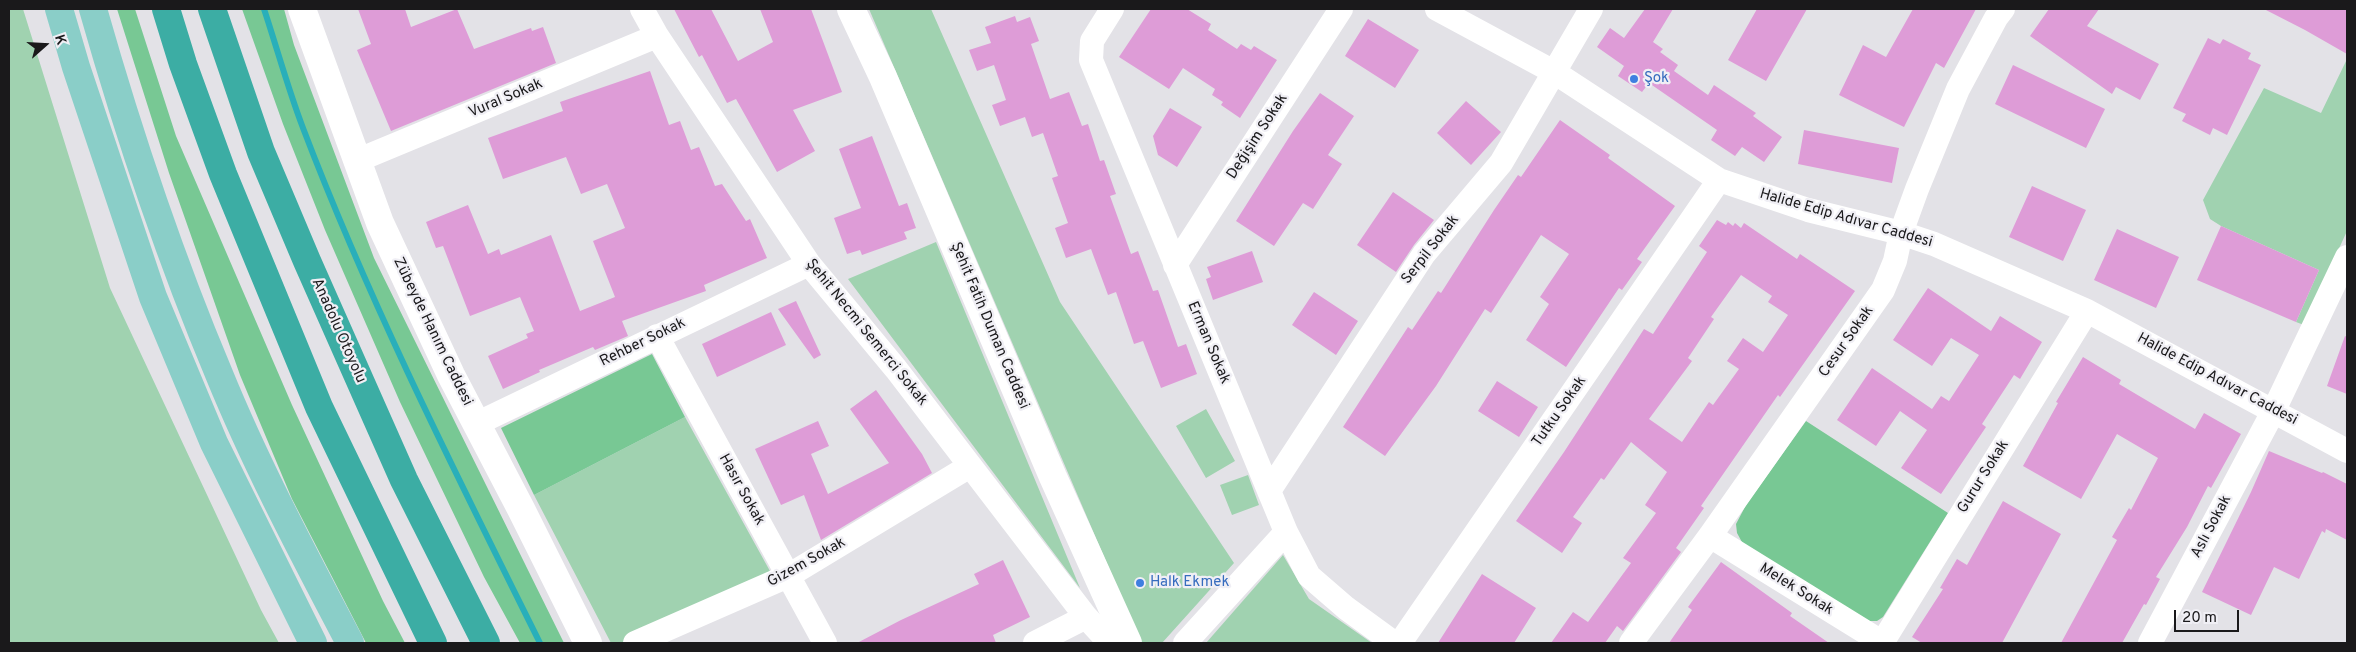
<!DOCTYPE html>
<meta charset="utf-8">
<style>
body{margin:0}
#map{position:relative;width:2356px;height:652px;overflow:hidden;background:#e3e2e7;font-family:Overpass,sans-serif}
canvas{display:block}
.frame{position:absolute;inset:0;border:10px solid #1a191b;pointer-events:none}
.north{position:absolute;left:20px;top:20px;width:50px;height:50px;-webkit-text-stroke:4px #f0eff5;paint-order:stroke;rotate:71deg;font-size:14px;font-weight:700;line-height:20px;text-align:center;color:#1a191b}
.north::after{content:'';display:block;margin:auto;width:18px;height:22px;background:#1a191b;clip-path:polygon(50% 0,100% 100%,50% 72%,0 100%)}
.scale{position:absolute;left:2174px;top:610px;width:65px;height:22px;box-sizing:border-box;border:2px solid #1a191b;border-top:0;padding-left:6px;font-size:15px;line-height:18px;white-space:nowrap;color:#1a191b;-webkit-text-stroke:4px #f0eff5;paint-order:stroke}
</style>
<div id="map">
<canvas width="2356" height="652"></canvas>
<div class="frame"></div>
<div class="north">K</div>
<div class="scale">20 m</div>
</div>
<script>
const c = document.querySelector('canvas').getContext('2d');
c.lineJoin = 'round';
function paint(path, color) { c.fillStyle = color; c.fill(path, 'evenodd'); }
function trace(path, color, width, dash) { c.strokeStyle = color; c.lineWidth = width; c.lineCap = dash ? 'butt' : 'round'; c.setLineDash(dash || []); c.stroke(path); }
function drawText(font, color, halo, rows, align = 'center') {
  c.font = font + ' Overpass,sans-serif'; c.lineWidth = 4.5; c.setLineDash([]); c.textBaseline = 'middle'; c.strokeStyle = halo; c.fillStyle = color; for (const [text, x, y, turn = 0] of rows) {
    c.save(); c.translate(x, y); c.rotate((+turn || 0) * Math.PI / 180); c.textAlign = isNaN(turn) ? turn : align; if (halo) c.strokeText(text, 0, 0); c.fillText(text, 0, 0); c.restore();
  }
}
paint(new Path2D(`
 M9,9H23L110,288L261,610L279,643H9Z
 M869,9H931L1060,302L1234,563L1162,643H1141Z
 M2347,59V231L2304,325L2296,322L2319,270L2221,226L2210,219L2203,200L2264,88L2321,113Z
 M936,242L1080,588L848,279Z
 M1206,409L1235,461L1206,478L1176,426Z
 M685,417L776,582L635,643H611L534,495Z
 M1248,475L1259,505L1232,515L1220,485Z
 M1283,555L1309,599L1372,643H1206Z`), '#a0d2b0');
paint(new Path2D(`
 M117,9H135L176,136L292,405L383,601L405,643H366L292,499L240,375L169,173Z
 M242,9H284L294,45L374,258L564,643H520L484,577L400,402L325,230L283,124Z
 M652,354L685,417L534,495L501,428Z
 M1806,421L1948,513L1883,617L1877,621H1867L1743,544L1737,533L1736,524L1746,505Z`), '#78c894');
trace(new Path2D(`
 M264,9C277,48 288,89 303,128C370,304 456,474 540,643`), '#29afba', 6);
paint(new Path2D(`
 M358,9H405L411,27L457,9L474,49L531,28L532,31L543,27L556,63L391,131L357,50L371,44Z
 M674,9H711L738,61L773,42L760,9H811L842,92L793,110L815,151L777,172L736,99L727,103L702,55L699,57Z
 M1151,9H1187L1211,24L1208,30L1237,49L1241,44L1251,50L1254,46L1277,60L1240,118L1221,105L1223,102L1212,95L1215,89L1183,68L1169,89L1119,57Z
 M1645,9H1673L1653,42L1663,49L1660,52L1678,65L1674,71L1708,95L1714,85L1756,113L1753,116L1782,137L1764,162L1742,147L1735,156L1711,140L1717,130L1649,83L1642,92L1618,76L1624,66L1597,47L1610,28L1624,38Z
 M1757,9H1807L1766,81L1728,60Z
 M1913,9H1976L1944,68L1936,63L1904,127L1839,95L1863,45L1886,57Z
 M2049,9H2099L2087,26L2159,64L2140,100L2116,87L2112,94L2030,36Z
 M2264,9H2347V54L2305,30Z
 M1015,16L1017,22L1030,17L1039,41L1031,44L1050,99L1069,92L1082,126L1088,124L1100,161L1104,160L1116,194L1110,196L1131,254L1138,251L1153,291L1158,290L1178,347L1186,344L1197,374L1161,388L1143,341L1134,344L1116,292L1108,295L1091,249L1066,258L1055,228L1068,223L1052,178L1058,176L1043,133L1032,137L1025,117L1000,126L992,105L1006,100L994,65L977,71L969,50L991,43L985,27Z
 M1368,19L1419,50L1395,88L1345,56Z
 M2208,38L2220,44L2223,39L2251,53L2248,59L2261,65L2227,135L2213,128L2210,135L2182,121L2186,114L2173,108Z
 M2013,65L2105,109L2086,148L1995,104Z
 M650,71L669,125L680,121L691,150L699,147L715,186L722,184L746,221L750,219L767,258L704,285L706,291L622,321L628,336L595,350L593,347L539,370L540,372L503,389L488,356L528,338L526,334L534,331L520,297L470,316L443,246L436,248L426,222L468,205L488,254L499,249L501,255L551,235L580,311L615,297L593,241L625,228L607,184L581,194L566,157L503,179L488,138L563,111L560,102Z
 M1320,93L1354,116L1328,155L1342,164L1313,209L1303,203L1274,246L1236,221L1293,131Z
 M1466,101L1501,132L1471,165L1437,133Z
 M1170,108L1202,127L1177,167L1158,155L1153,136Z
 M1560,120L1610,155L1608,158L1675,206L1637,259L1642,262L1622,290L1619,288L1566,367L1526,340L1549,304L1540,297L1569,254L1541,235L1491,313L1485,309L1436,386L1385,456L1343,427L1408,327L1412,330L1438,291L1441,293L1494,210L1518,175L1521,177Z
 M1804,130L1899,148L1892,183L1798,164Z
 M872,136L899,206L907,203L916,228L904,232L907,239L862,255L860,250L847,254L834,218L861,208L839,149Z
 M2032,186L2086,210L2063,261L2009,237Z
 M1393,192L1434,220L1414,245L1396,272L1357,245Z
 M1717,220L1726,225L1728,222L1733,226L1735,223L1741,228L1744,223L1797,259L1800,254L1855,291L1780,397L1778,395L1701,506L1704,508L1676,548L1681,552L1623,631L1617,626L1605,643H1551L1573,612L1588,622L1631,563L1623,558L1656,513L1645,505L1667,472L1631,442L1604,480L1601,478L1573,517L1582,523L1562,553L1516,521L1564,452L1644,329L1653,334L1707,252L1699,246ZM1741,275L1772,296L1768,302L1788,315L1763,352L1743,338L1727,361L1739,369L1713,405L1709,402L1682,442L1649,419L1692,361L1688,358L1714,319L1711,317Z
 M2221,226L2319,270L2296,322L2197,280Z
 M2117,229L2179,257L2156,308L2094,280Z
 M1252,251L1263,282L1213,300L1206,279L1211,277L1207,267Z
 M1928,288L1991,331L2000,316L2042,342L2020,379L2014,375L1982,424L1986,427L1941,494L1901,468L1927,430L1900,411L1876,446L1837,420L1872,368L1932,409L1941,396L1949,401L1979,355L1951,338L1932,366L1893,340Z
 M1314,292L1358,321L1336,355L1292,325Z
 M796,301L821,355L814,359L778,309Z
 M771,312L786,345L717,377L702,344Z
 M2345,336L2347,337V394L2327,386Z
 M2083,357L2121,380L2119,384L2195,429L2204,413L2241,434L2211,488L2208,486L2187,527L2156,577L2160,579L2146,605L2144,604L2122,643H2061L2117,540L2112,537L2129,508L2131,510L2158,458L2117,434L2081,499L2023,466L2058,403L2056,402Z
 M1497,381L1538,407L1519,437L1478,411Z
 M876,390L922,454L932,473L821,540L804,495L781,505L755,449L818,421L829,446L811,454L828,494L889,463L850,409Z
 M2269,451L2322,473L2323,472L2347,484V540L2326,529L2325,533L2322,531L2299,579L2274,567L2251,615L2202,592L2251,492Z
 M2003,501L2061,534L2002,643H1922L1912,637L1943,589L1940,588L1957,559L1967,565Z
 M1003,560L1030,617L993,635L996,643H857L901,620L979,584L974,574Z
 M1721,562L1792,613L1790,616L1829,643H1669L1692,610L1688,607Z
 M1482,574L1536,608L1514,643H1438Z`), '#de9cd7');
trace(new Path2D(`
 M642,9L657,36L809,264L896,369L1086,617L1110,643
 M1112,9L1092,41L1091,60L1286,532L1309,576L1346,608L1394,643
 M1437,9L1554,72L1719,180L1808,210L1901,233L1934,244L2087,311L2347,451
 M356,161L657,36
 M1175,265L1341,9
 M657,336L825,643
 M476,424L809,264
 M1269,491L1424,254L1501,163L1591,9
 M1710,536L1883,643
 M635,643L788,576L970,466
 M1035,643L1086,617
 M1185,643L1286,532
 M1400,643L1719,180
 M1631,643L1710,536L1883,290L1895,261L1901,233L1917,189L1958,89L1996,18L2003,9
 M1882,643L2087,311
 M2150,643L2274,410L2347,257`), '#fff', 24);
trace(new Path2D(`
 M302,9L380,223L451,375L521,509L588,643
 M851,9L883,77L1053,477L1128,643`), '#fff', 28);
trace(new Path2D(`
 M59,9L76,67L153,297L214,443L313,643
 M93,9C128,132 169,255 219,374C257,467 304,555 350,643`), '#8acec8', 28);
trace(new Path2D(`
 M166,9L183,64L223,174L319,407L433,643
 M212,9L261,152L307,261L404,480L486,643`), '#3cada4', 28);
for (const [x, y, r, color] of [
 [1634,79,5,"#3f7fe0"],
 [1140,583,5,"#3f7fe0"]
]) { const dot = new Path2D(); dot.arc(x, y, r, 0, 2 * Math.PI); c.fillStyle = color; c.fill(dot); trace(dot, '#f0eff5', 2); }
drawText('15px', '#366cbe', '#f0eff5', [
 ["Şok",1644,79],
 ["Halk Ekmek",1150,583]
], 'left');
drawText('15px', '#1a191b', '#f0eff5', [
 ["Vural Sokak",506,99,-23],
 ["Değişim Sokak",1258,137,-57],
 ["Halide Edip Adıvar Caddesi",1846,219,16],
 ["Serpil Sokak",1431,250,-52],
 ["Şehit Fatih Duman Caddesi",989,326,67],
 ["Anadolu Otoyolu",338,331,66],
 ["Zübeyde Hanım Caddesi",432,332,64],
 ["Şehit Necmi Semerci Sokak",866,333,51],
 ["Cesur Sokak",1847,342,-55],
 ["Rehber Sokak",643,343,-26],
 ["Erman Sokak",1208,343,67],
 ["Halide Edip Adıvar Caddesi",2217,380,28],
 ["Tutku Sokak",1560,412,-55],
 ["Gurur Sokak",1984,477,-58],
 ["Hasır Sokak",741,490,61],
 ["Aslı Sokak",2212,527,-62],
 ["Gizem Sokak",807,563,-29],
 ["Melek Sokak",1796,590,32]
]);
</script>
